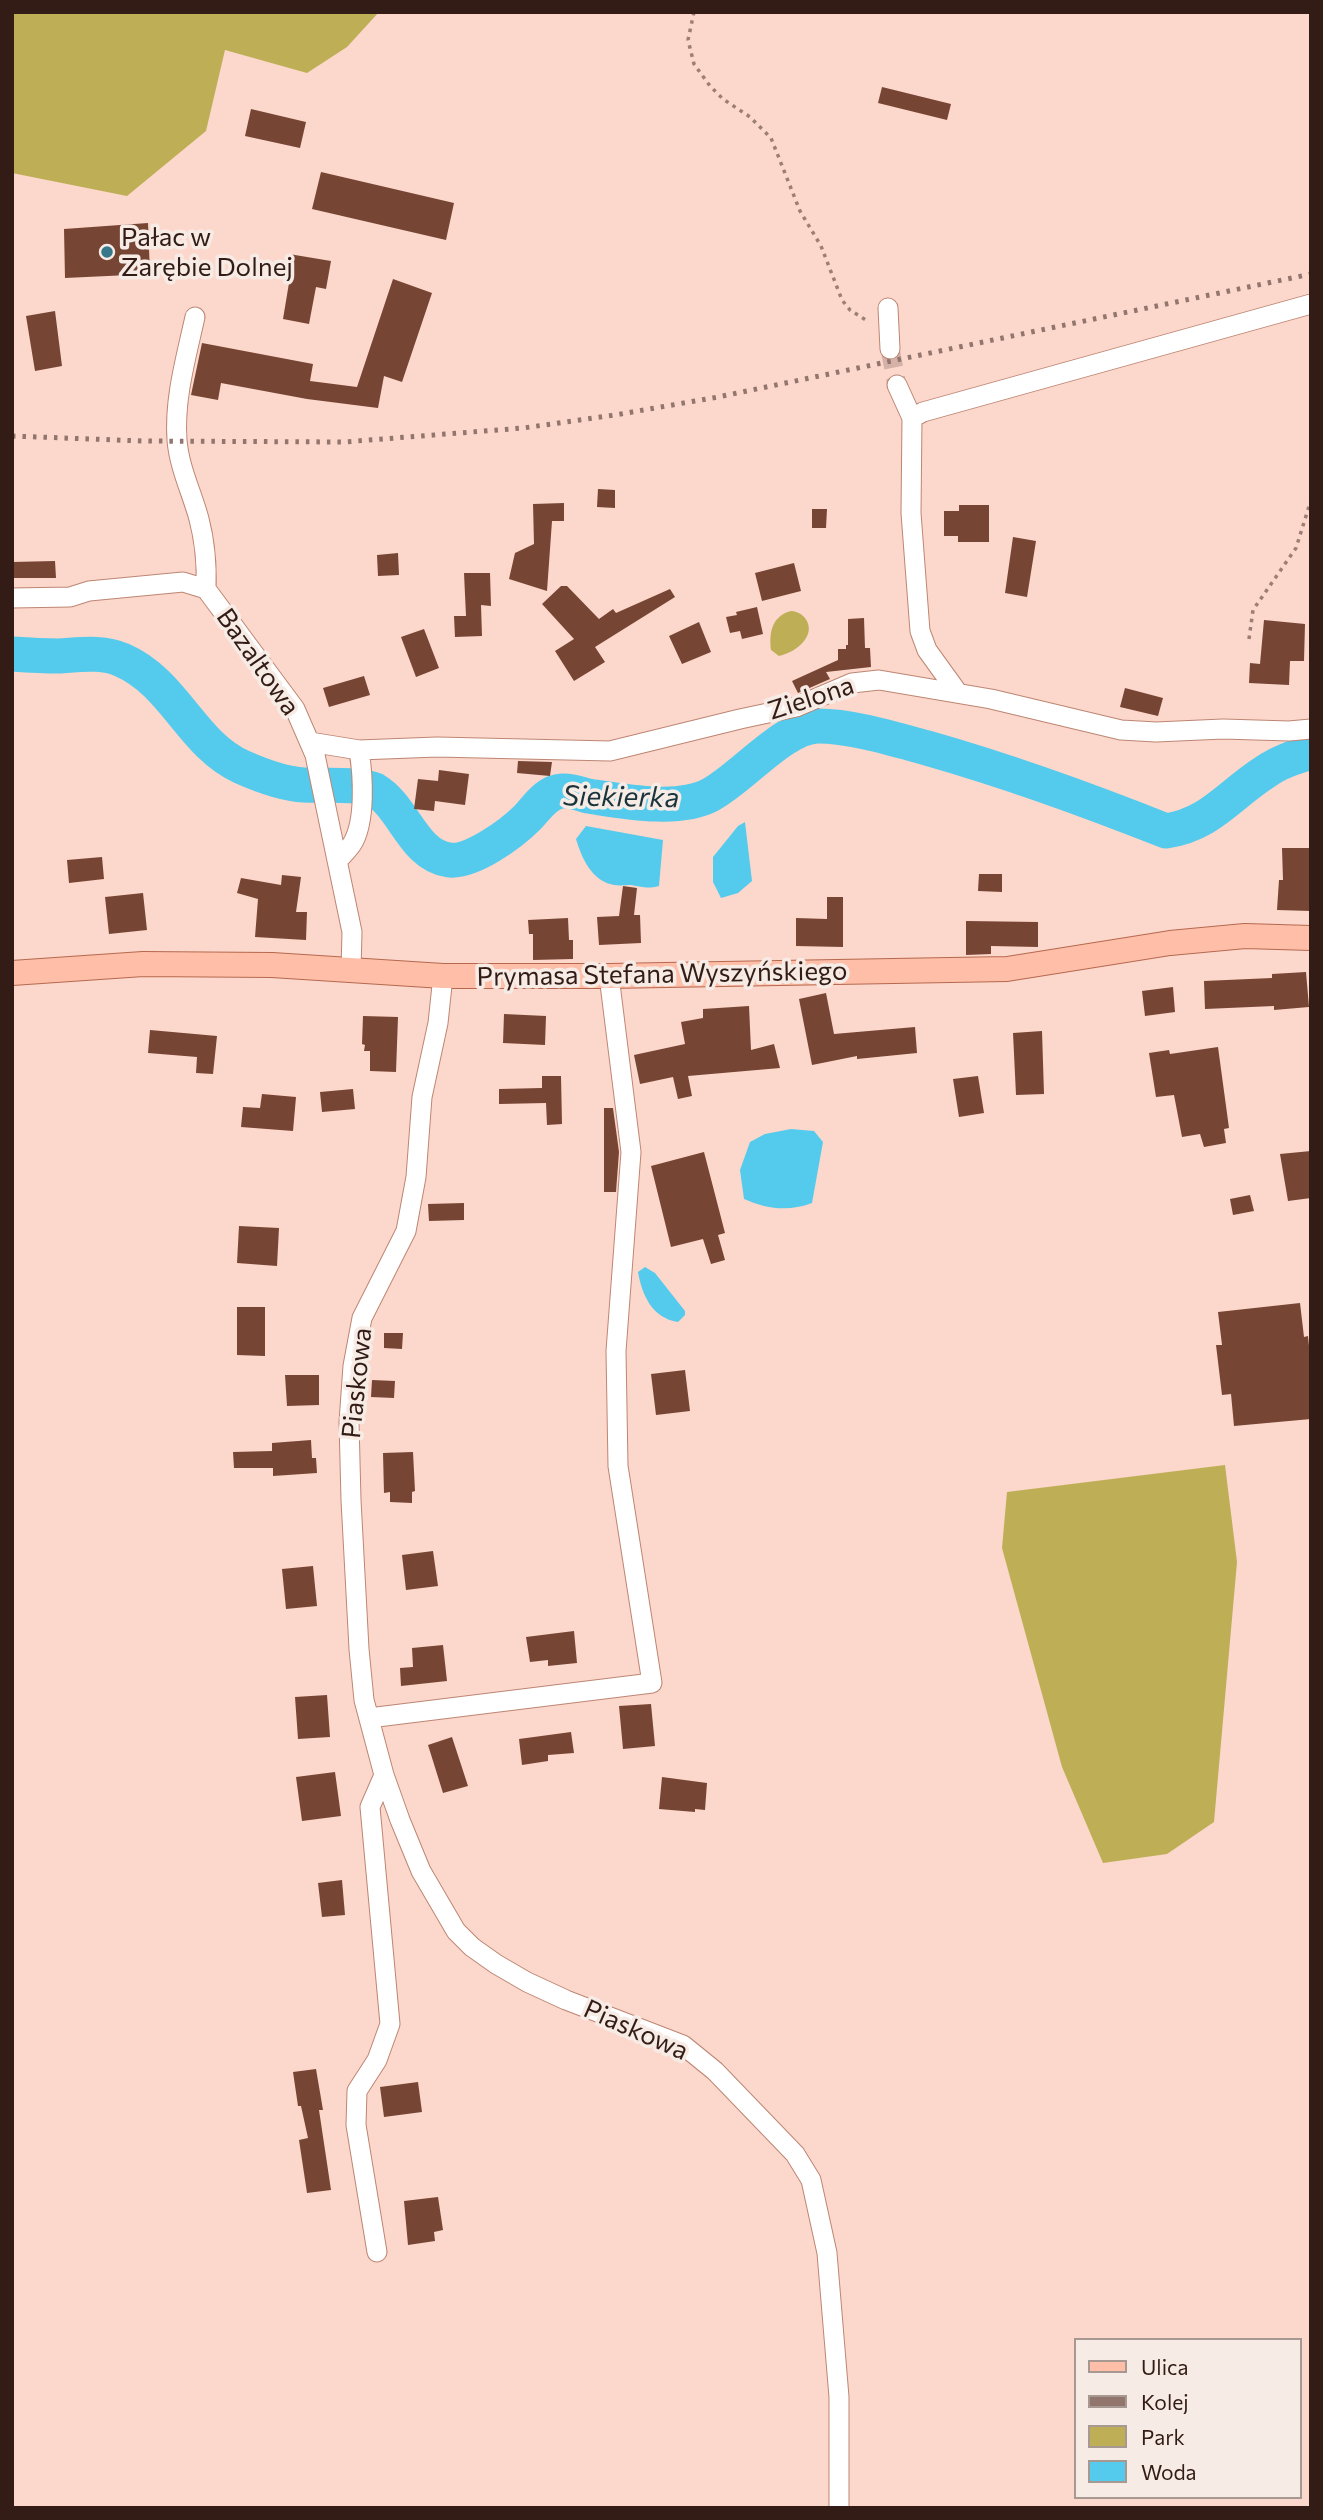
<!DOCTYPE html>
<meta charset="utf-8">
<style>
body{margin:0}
#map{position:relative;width:1323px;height:2520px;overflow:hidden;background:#fcd7cb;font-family:Commissioner,sans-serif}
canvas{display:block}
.frame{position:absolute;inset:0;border:14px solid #321c15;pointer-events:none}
.legend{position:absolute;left:1074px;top:2338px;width:228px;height:161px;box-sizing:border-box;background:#f7ebe6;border:2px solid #a89892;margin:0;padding:9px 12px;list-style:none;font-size:21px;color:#321c15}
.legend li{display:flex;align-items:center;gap:14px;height:35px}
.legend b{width:35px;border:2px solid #a89892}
</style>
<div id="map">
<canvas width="1323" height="2520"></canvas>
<div class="frame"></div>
<ul class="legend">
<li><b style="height:9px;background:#febea8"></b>Ulica</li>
<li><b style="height:9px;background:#92756c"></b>Kolej</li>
<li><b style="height:19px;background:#beaf56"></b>Park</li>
<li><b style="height:19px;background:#54cbed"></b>Woda</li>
</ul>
</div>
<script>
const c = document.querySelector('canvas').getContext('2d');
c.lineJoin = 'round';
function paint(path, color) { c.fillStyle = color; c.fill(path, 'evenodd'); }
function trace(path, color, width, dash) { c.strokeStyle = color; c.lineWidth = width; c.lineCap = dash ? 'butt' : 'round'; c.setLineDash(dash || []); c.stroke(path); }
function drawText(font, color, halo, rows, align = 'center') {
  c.font = font + ' Commissioner,sans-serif'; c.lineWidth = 7; c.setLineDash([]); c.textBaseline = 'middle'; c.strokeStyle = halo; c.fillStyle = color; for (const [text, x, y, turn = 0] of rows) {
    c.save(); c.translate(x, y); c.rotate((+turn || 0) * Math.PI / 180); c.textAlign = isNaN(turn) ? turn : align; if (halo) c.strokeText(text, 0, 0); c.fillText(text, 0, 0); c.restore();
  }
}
paint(new Path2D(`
 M12,12H379L347,47L307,73L225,50L206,131L127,196L12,173Z
 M791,611C806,612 815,628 804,641C799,648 788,654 779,656L771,650C769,632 772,616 791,611Z
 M1225,1465L1237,1562L1214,1822L1167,1854L1103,1863L1062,1767L1002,1548L1007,1492Z`), '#beaf56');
paint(new Path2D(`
 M745,822L752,881L738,893L721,898L713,882V857L738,826Z
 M586,826L663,840L659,886C647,889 643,887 631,885C626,885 620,886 614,885C592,881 582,859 576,839Z
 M791,1129L814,1131L823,1142L812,1203C788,1212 767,1209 744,1199L740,1170L750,1142L765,1134Z
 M645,1267L655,1273L685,1311V1315L678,1322C652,1318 642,1295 638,1272Z`), '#54cbed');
trace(new Path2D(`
 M12,654C27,655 43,656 58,656C79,655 102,651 122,660C175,683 191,744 242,767C260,775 283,784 304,785C320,786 361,783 375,790C404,807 413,855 449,860C471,863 511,834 527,818C537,808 546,792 562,791C570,790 580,794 588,796C622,801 678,812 710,795C741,779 784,726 818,726C852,726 894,739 927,748C1008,771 1088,800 1166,831C1211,824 1229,795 1265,772C1279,762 1295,757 1311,752`), '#54cbed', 35);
paint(new Path2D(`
 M882,87L951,104L947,120L878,103Z
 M251,109L306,122L300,148L245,136Z
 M321,172L454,203L446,240L312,209Z
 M148,223L150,274L65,278L64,229Z
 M289,254L331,261L326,289L316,287L309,324L283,319L289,283L284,282Z
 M393,279L432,293L402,382L384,376L378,408L307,399L221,383L218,400L191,395L202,343L313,364L310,381L357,387Z
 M55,311L62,366L35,371L26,316Z
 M598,489L615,490V508L597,507Z
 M564,503V521H552L547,591L509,579L515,553L534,544L533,504Z
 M959,505H989V542H958V536H944V511H959Z
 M812,509H827L826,528H812Z
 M1013,537L1036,541L1027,597L1005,593Z
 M398,553L399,575L378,576L377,555Z
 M55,561L56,578H12V562Z
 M794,563L801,591L762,601L755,573Z
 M464,573H490L491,606L481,605L482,636L455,637L454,616H466Z
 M561,586H567L599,619L613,609L616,613L670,589L675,597L595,647L605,662L574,681L555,651L574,639L542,604Z
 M757,607L763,634L742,639L740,631L730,633L726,617L737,615L736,612Z
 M864,618L865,648H870L871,667L826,672L830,679L798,693L792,681L838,660V649H846V645H848V619Z
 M1264,620L1305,624L1304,661H1290L1289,685L1249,683L1250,663L1260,664Z
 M699,622L711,652L682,664L669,636Z
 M424,629L439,668L416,677L401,637Z
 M364,676L370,695L329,707L323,688Z
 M1125,688L1163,698L1158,716L1120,707Z
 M518,761L552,762L550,776L517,773Z
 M439,770L469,774L465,805L435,801L434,811L414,809L418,779L438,781Z
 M1282,848H1309L1311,911L1277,910L1279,880H1283Z
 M102,857L104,879L69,883L67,860Z
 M979,874H1002V892L978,891Z
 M282,875L301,877L296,912H307L306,940L255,937L258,899L237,893L241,878L281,885Z
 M623,886L637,888L634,915H640L641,943L599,945L597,917L619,916Z
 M143,893L147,930L109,934L105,897Z
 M827,897H843V947L796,946V918L827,919Z
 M568,918L569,940H573V959L533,960V934H529L528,920Z
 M966,921L1038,922V947L991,946V954L966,955Z
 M1306,972L1309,1007L1274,1010V1006L1205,1009L1204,981L1272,978V974Z
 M1173,987L1175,1012L1145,1016L1142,991Z
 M826,993L834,1034L915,1027L917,1053L857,1059V1056L812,1065L799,999Z
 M749,1006L751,1050L774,1044L780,1068L688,1076L692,1096L678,1099L673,1077L640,1084L634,1055L685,1044L681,1022L703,1018V1009Z
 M504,1014L546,1016L545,1045L503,1043Z
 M363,1016L398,1017L396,1072L370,1071V1051H364L365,1045L362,1044Z
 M150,1030L217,1036L213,1074L196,1073L197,1057L148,1053Z
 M1042,1031L1044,1094L1016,1095L1013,1033Z
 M1218,1047L1229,1128L1224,1129L1226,1143L1204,1147L1200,1134L1182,1137L1174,1095L1156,1097L1149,1053L1169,1050L1170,1054Z
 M542,1076H561L562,1124L547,1125L546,1103L499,1104V1089L542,1088Z
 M978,1076L984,1113L959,1117L953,1079Z
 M353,1089L355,1109L322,1112L320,1092Z
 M262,1094L296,1097L293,1131L241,1127L243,1107L260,1108Z
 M604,1108H613L619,1152L616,1192H604Z
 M1311,1151V1198L1288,1201L1280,1154Z
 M704,1152L725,1233L718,1235L725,1260L711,1264L703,1239L671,1247L651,1166Z
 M1250,1195L1254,1211L1233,1215L1230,1199Z
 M464,1203V1220L429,1221L428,1204Z
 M239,1226L279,1228L277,1266L237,1263Z
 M1300,1303L1304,1337L1308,1336L1311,1365V1419L1234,1426L1231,1394L1222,1395L1216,1345H1222L1218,1312Z
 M237,1307H265V1356L237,1355Z
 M384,1333H403L402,1349L384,1348Z
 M685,1370L690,1411L656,1415L651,1374Z
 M285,1375H319V1405L287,1406Z
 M372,1380L395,1381L394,1398L371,1397Z
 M311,1440L312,1458H316L317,1473L273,1476V1468H234L233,1452L272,1451V1443Z
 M413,1452L415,1491L412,1492V1503L390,1502V1492L384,1493L383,1453Z
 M433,1551L438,1586L406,1590L402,1555Z
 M313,1566L317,1606L286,1609L282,1569Z
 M574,1631L577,1663L548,1666V1660L530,1662L526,1637Z
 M443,1645L447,1681L401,1686L400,1668L413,1667L412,1648Z
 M327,1695L330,1737L298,1739L295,1697Z
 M651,1704L655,1746L623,1749L619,1706Z
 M571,1732L574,1753L548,1755V1761L522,1765L519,1739Z
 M452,1737L468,1786L443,1793L428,1745Z
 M335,1772L341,1816L302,1821L296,1777Z
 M662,1777L707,1783L705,1810L695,1809V1812L659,1809Z
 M342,1880L345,1915L322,1917L318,1883Z
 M316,2069L323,2110H319L331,2190L307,2193L299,2140L308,2138L301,2106H298L293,2072Z
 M418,2082L422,2112L384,2117L380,2087Z
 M438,2197L443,2230L434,2232L435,2241L408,2245L404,2201Z`), '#774534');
trace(new Path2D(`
 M890,349L897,385`), '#d4b2a7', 19, [19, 10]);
const minor = new Path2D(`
 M888,308L890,349
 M195,317C186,358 174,399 177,440C179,467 192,493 199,519C205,542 207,565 206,589
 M897,385L912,418
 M12,598L70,597L89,591L183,582L206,589L295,709L315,755L352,932L351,970
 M958,693L927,650L920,631L911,513L912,418L923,412L1311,304
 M310,742L359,750L437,747L610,751L740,719L796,707L852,683L879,680L991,699L1121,730L1156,732L1223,729L1289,731L1311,729
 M337,861C342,856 348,850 352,844C366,822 363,775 359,750
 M443,976L438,1023L422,1097L416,1177L406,1231L362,1318L353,1366L349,1422L351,1500L359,1649L364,1700L384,1775L400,1820L421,1871L456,1931L472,1947L496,1964L527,1982L566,2000L683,2045L715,2071L795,2154L811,2180L827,2253L839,2397V2508
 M369,1718L652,1683L618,1466L616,1351L631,1152L609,976
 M377,2252L356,2125L357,2091L377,2060L390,2024L370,1807L384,1775`);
const major = new Path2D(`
 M12,973L143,964L272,965L443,976H609L1007,969L1170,943L1245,936L1311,938`);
trace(minor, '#bd8673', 21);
trace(major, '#b6694f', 26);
trace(new Path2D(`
 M694,12L688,40L694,64L710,86L723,99L750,117L771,138L800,211L821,246L842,300L850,310L869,322
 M1249,639L1253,610L1296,548L1311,500`), '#9c7e75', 3.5, [3.5, 5]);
trace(minor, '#fff', 19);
trace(major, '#febea8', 24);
trace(new Path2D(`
 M12,436L143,441L344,442L523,428L615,415L718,397L1311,274`), '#92756c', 5, [3.5, 7]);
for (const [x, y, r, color] of [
 [107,252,7,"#36778a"]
]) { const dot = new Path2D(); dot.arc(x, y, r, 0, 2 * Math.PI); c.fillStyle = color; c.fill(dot); trace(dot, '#f7ebe6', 2.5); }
drawText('26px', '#321c15', '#f7ebe6', [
 ["Pałac w",121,237],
 ["Zarębie Dolnej",121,267]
], 'left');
drawText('26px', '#321c15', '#f7ebe6', [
 ["Bazaltowa",258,662,55],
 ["Zielona",811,698,-18],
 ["Prymasa Stefana Wyszyńskiego",662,974,-1],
 ["Piaskowa",357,1383,-84],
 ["Piaskowa",636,2030,24]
]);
drawText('italic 28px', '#1a343c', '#f7ebe6', [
 ["Siekierka",621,797,1]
]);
</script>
